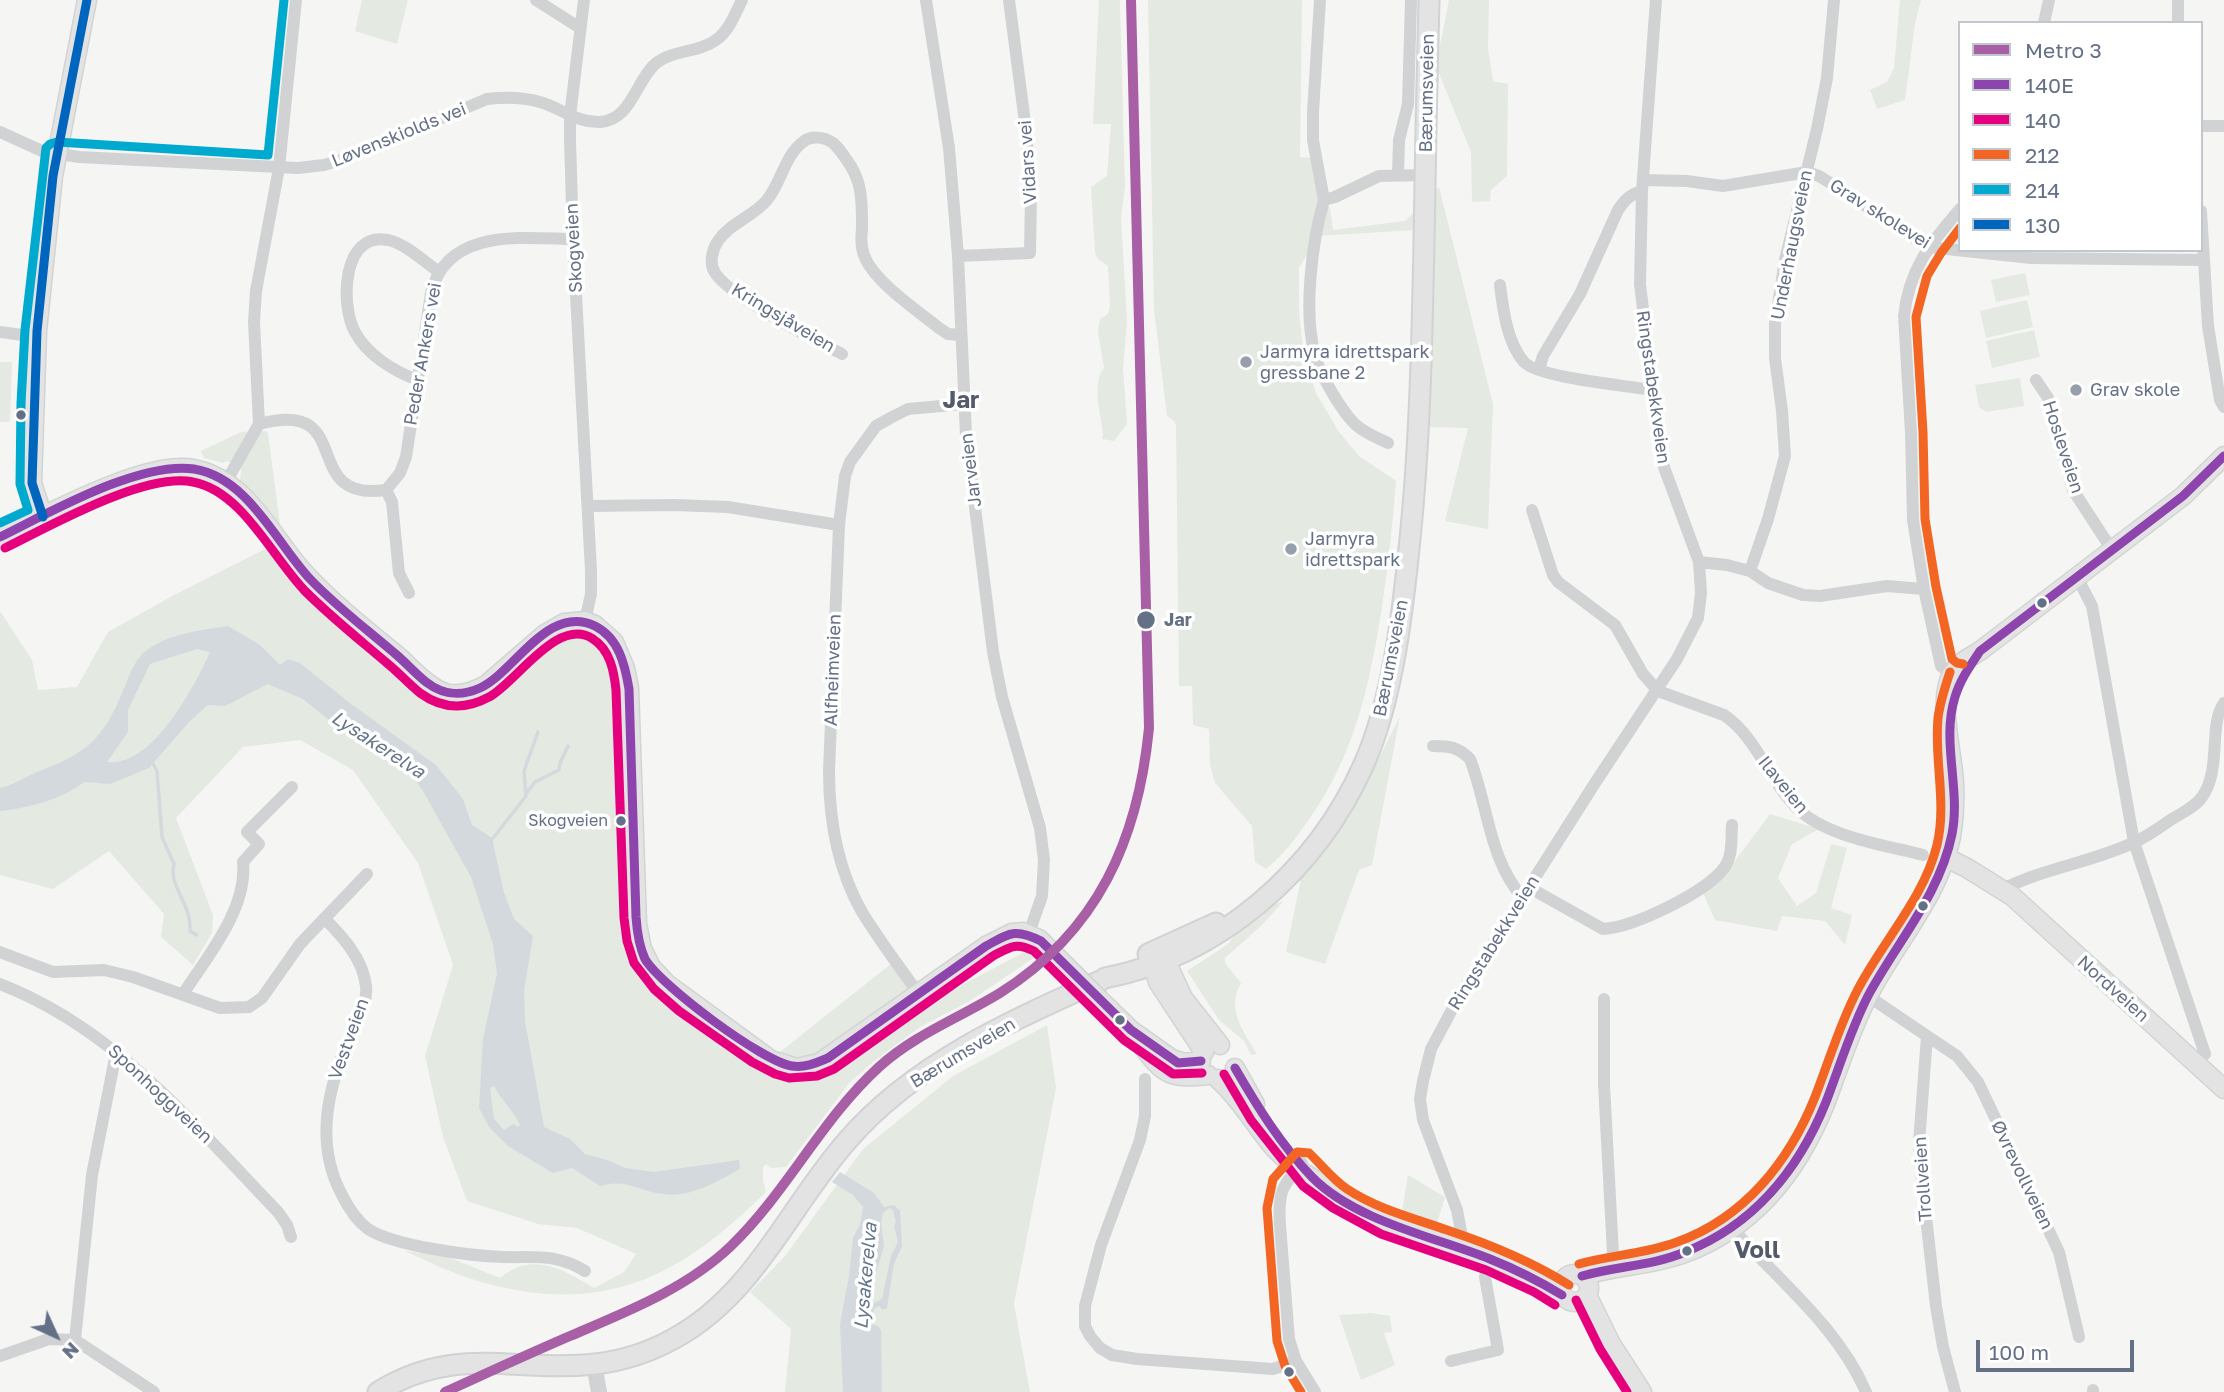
<!DOCTYPE html>
<meta charset="utf-8">
<style>
body{margin:0}
#map{position:relative;width:2224px;height:1392px;overflow:hidden;background:#f5f6f4;font-family:"Golos Text",sans-serif}
canvas{display:block}
.legend{position:absolute;left:1958px;top:21px;width:245px;height:231px;box-sizing:border-box;background:#fff;border:2px solid #c1c6cf;margin:0;padding:9px 12px;list-style:none;font-size:21px;color:#647086}
.legend li{display:flex;align-items:center;gap:14px;height:35px}
.legend b{width:35px;border:2px solid #c1c6cf}
.north{position:absolute;left:21px;top:1301px;width:70px;height:70px;-webkit-text-stroke:5px #fff;paint-order:stroke;rotate:135deg;font-size:19px;font-weight:700;line-height:28px;text-align:center;color:#647086}
.north::after{content:'';display:block;margin:auto;width:24px;height:32px;background:#647086;clip-path:polygon(50% 0,100% 100%,50% 72%,0 100%)}
.scale{position:absolute;left:1976px;top:1340px;width:158px;height:32px;box-sizing:border-box;border:4px solid #647086;border-top:0;padding-left:9px;font-size:21px;line-height:24px;white-space:nowrap;color:#647086;-webkit-text-stroke:5px #fff;paint-order:stroke}
</style>
<div id="map">
<canvas width="2224" height="1392"></canvas>
<ul class="legend">
<li><b style="height:9px;background:#a85fa5"></b>Metro 3</li>
<li><b style="height:9px;background:#8e44ad"></b>140E</li>
<li><b style="height:9px;background:#e5007d"></b>140</li>
<li><b style="height:9px;background:#f26522"></b>212</li>
<li><b style="height:9px;background:#00a9ce"></b>214</li>
<li><b style="height:9px;background:#0065bd"></b>130</li>
</ul>
<div class="north">N</div>
<div class="scale">100 m</div>
</div>
<script>
const c = document.querySelector('canvas').getContext('2d');
c.lineJoin = 'round';
function paint(path, color) { c.fillStyle = color; c.fill(path, 'evenodd'); }
function trace(path, color, width, dash) { c.strokeStyle = color; c.lineWidth = width; c.lineCap = dash ? 'butt' : 'round'; c.setLineDash(dash || []); c.stroke(path); }
function drawText(font, color, halo, rows, align = 'center') {
  c.font = font + ' "Golos Text",sans-serif'; c.lineWidth = 7; c.setLineDash([]); c.textBaseline = 'middle'; c.strokeStyle = halo; c.fillStyle = color; for (const [text, x, y, turn = 0] of rows) {
    c.save(); c.translate(x, y); c.rotate((+turn || 0) * Math.PI / 180); c.textAlign = isNaN(turn) ? turn : align; if (halo) c.strokeText(text, 0, 0); c.fillText(text, 0, 0); c.restore();
  }
}
paint(new Path2D(`
 M362,0H408L397,44L355,31Z
 M1099,0H1120V4L1125,186L1121,218L1127,323L1123,368L1127,424L1114,441L1102,439L1103,434C1101,414 1091,383 1104,368L1098,332L1100,319L1108,314L1110,306L1108,266L1097,258L1095,252L1091,187L1107,176L1111,124H1093Z
 M1148,0H1302L1300,157L1312,158L1319,201L1330,208L1333,230L1405,221L1439,187L1493,404L1488,529L1445,521L1468,428L1427,427L1431,229L1318,236L1299,268V311L1303,350L1316,393L1339,432L1359,456L1396,481C1393,523 1388,565 1382,607C1369,688 1354,758 1305,825C1293,842 1282,856 1266,869L1255,862L1252,826L1215,783L1210,765L1209,729L1193,725L1192,686H1179L1176,426L1174,421L1167,416L1154,310Z
 M1449,0H1489L1488,48L1493,81L1508,84L1507,176L1491,190L1490,201L1472,202L1471,152L1436,66Z
 M1900,0H1921L1915,24L1905,100L1877,109L1870,90L1887,82L1894,68Z
 M2025,273L2030,295L1996,302L1991,280Z
 M2027,300L2033,327L1986,338L1980,311Z
 M2034,330L2040,357L1992,368L1986,341Z
 M0,362H12L10,422H0Z
 M2020,378L2024,406L1986,412L1979,407L1975,385Z
 M266,431L268,433L281,532L240,481L241,469L228,461L223,463L204,458L201,451L241,432Z
 M279,542L423,679L459,694L531,646L585,621L625,668L636,908L657,974L771,1059L896,960L922,1002L943,995L1032,948L1038,955L970,1001L920,1027L874,1061L850,1082L786,1167L771,1168L766,1164L763,1167V1181L766,1192C678,1279 602,1317 478,1281C453,1274 428,1261 404,1251L443,1255L500,1278C532,1251 563,1269 594,1288L624,1272L636,1254L577,1228L538,1224L467,1201L443,1137L425,1056L453,965L418,863L353,770L300,740L243,747L176,818L213,915L212,933L193,965L161,937L164,914L109,851L53,889L0,875V611L32,660L38,690L77,687L108,632L176,594Z
 M1400,716L1372,865L1359,870L1325,964L1286,952L1302,874L1349,818Z
 M1770,814L1819,829L1792,844L1778,878L1797,906L1816,893L1831,844L1847,848L1831,908L1852,915L1845,945L1825,921L1782,916L1777,931L1715,920L1703,893L1726,873Z
 M1284,901L1260,927L1225,958V963L1241,983C1226,1009 1243,1031 1257,1054L1251,1055L1244,1041L1219,1020L1187,971L1228,944L1244,923L1271,905Z
 M1047,1025L1056,1088L1014,1304L1030,1392H785L791,1329L750,1292L785,1256L863,1149L953,1076Z
 M1408,1175L1445,1197L1437,1223L1402,1212Z
 M1371,1313L1390,1316L1392,1332L1384,1333L1395,1365L1361,1380L1339,1315Z`), '#e4e9e2');
paint(new Path2D(`
 M228,626L260,645L280,665L288,659L300,663L351,704L436,765L463,799L472,825L492,838L504,893L514,919L533,936L524,991L525,1021L544,1127L570,1139L585,1154L610,1161L625,1168L654,1172L739,1160L740,1169C716,1182 691,1198 663,1194C638,1191 627,1178 600,1186L572,1168L553,1173L508,1146L489,1127L479,1108L483,1039L497,974L493,944L471,877L423,791L405,766L389,761L377,750L348,735L303,699L268,684L225,706L208,705L189,722L149,768L110,784L84,782C62,800 27,808 0,811V788C16,784 21,779 35,773C80,755 99,746 120,698C128,681 133,658 150,648C173,633 202,630 228,626ZM197,649L210,652C195,686 152,768 107,762L128,732V710L150,664ZM494,1086C501,1100 514,1111 520,1125L518,1127L513,1124L504,1130L494,1119L490,1088Z
 M840,1172L874,1193L884,1207L893,1205L900,1210L902,1246L894,1264L887,1308L883,1310L879,1306L874,1309L870,1324L878,1326L881,1330L882,1392H843L840,1324L849,1276L853,1238L860,1224L863,1207L853,1195L832,1182ZM889,1208L893,1210L896,1222L894,1226L898,1242L891,1256L882,1299L871,1304L874,1280L884,1246L881,1223L883,1213Z`), '#d4d9de');
trace(new Path2D(`
 M151,760L157,771L162,837L174,864C169,881 184,898 188,914C190,919 190,926 190,931L197,935
 M526,794L535,782L559,770L560,763L568,746
 M490,842L526,796L524,771L538,732`), '#d4d9de', 3.5);
const secondary = new Path2D(`
 M43,517L32,483L37,331L53,176L87,0
 M0,537C47,515 145,460 194,469C245,479 269,532 300,568C329,601 365,629 399,657C412,669 428,687 445,693C459,697 473,692 486,685L545,634L564,623L585,621L595,625L614,642L625,668L629,688L637,924L642,949L651,967L667,984L771,1060L797,1068L819,1063L986,946L1012,933L1023,932L1039,939L1076,976
 M1945,857L1967,868L2012,896L2224,1089
 M1158,949L1165,959L1183,998L1220,1045
 M1157,952L1153,964L1158,982L1204,1052
 M1099,999L1131,1030L1172,1059L1185,1063L1201,1061
 M1141,1044C1163,1075 1171,1079 1208,1075
 M1235,1068L1255,1104
 M1218,1079C1241,1099 1255,1126 1275,1149C1287,1162 1297,1169 1312,1178C1329,1188 1344,1201 1361,1211C1381,1222 1403,1229 1425,1237C1472,1253 1520,1267 1562,1295
 M1561 1288a14 14 0 1 1 28 0a14 14 0 1 1-28 0Z
 M1582,1276C1615,1265 1651,1266 1685,1253C1754,1227 1798,1171 1825,1104C1839,1068 1850,1030 1868,996C1895,943 1939,896 1951,837C1954,819 1955,802 1954,784C1953,753 1937,701 1952,674C1959,662 1969,658 1980,651L2183,496L2224,456
 M1587,1295L1611,1344L1642,1392`);
const primary = new Path2D(`
 M1148,954L1216,923
 M1105,978C1220,956 1317,870 1364,764C1393,699 1403,610 1410,539C1420,440 1422,341 1424,242C1425,161 1427,81 1429,0
 M378,1392C456,1344 513,1373 595,1364C623,1361 650,1352 675,1338C755,1294 789,1207 847,1141C912,1065 1011,1020 1100,981`);
trace(secondary, '#d2d4d4', 21);
trace(primary, '#d0d2d3', 23);
trace(new Path2D(`
 M536,0L580,28
 M584,0L570,116V140L573,239L591,571V594L585,621
 M926,0L949,148L958,256L966,435L993,652L1002,697L1040,828L1044,860L1042,896L1029,933
 M1320,0L1313,112V140L1324,200L1335,197L1379,176L1425,175
 M2044,23L2049,0
 M2178,23V0
 M2201,126H2224
 M0,132L42,151L79,157L298,168L324,165L341,160L487,99C504,97 523,97 540,102C561,108 577,123 600,122C630,120 635,85 653,66C670,49 697,54 716,40C729,31 735,14 742,0
 M1398,175L1399,140L1408,104L1411,0
 M1643,180L1687,181L1723,186L1807,172L1819,176L1843,191L1928,247L2031,258L2204,260
 M1324,200C1312,242 1303,312 1315,355C1319,370 1328,386 1336,399C1342,408 1347,417 1356,425C1365,433 1377,438 1388,443
 M1960,209C1930,244 1909,269 1904,316L1911,433L1913,520L1924,589L1941,666L1952,675L1962,676
 M2201,211L2208,326L2220,400L2224,407
 M958,256L1030,253L1031,192L1026,130L1009,0
 M1500,285C1503,309 1507,343 1524,362C1539,378 1625,385 1651,390
 M0,332L37,337
 M842,354C817,341 725,294 714,271C709,262 713,248 718,241C730,223 754,216 767,200C781,183 785,155 803,142C811,135 825,137 833,143C838,147 842,153 846,159C863,181 862,202 862,229C861,237 861,247 864,255C873,281 918,311 939,328L948,334L960,335
 M1539,369L1543,356L1580,294L1618,210C1625,200 1630,194 1642,191
 M417,380C394,371 367,355 355,332C340,305 342,231 388,240C406,244 423,261 438,271
 M2036,380L2048,398L2073,490L2112,550
 M259,424C358,397 297,503 386,490L400,473L406,457L431,293C447,228 521,238 573,239
 M226,482L259,424L254,322L256,291L279,168L296,0
 M386,490L392,502L399,573L409,593
 M588,506L674,505L728,507L839,525
 M1532,510L1553,575L1558,582L1615,625L1643,674L1658,691L1724,715C1757,737 1769,781 1797,808C1826,837 1885,845 1923,855
 M1699,562L1727,565L1750,571L1768,583L1803,595L1820,596L1887,586L1924,589
 M1750,571L1768,519L1785,456L1782,411L1775,358V324L1785,260L1817,129L1827,78L1834,0
 M2077,577L2092,606L2134,842L2205,1054
 M1433,746C1450,746 1458,747 1470,759C1488,805 1489,860 1523,898
 M1530,888L1603,929C1634,927 1705,893 1724,868C1733,856 1731,840 1732,825
 M2003,889C2045,868 2093,862 2135,842C2148,836 2160,827 2172,819C2182,813 2195,807 2202,797C2222,769 2208,726 2224,703
 M325,919C343,937 363,959 366,986C368,1004 357,1020 350,1036C328,1087 314,1143 342,1195C348,1207 357,1221 368,1229C394,1246 471,1256 503,1257C536,1258 555,1253 585,1271
 M0,952L53,972L104,970L133,977L220,1008L249,1007L262,998L300,944L367,874
 M0,984C115,1028 195,1126 278,1212L287,1225L291,1237
 M918,993C899,966 879,940 862,912C838,870 829,819 829,771L839,525L845,476L850,462L876,426L892,417L908,409L964,404
 M183,994C207,957 248,908 243,862L259,844L247,832L292,787
 M1868,996L1927,1036L1919,1143L1922,1181L1936,1306L1943,1347L1955,1392
 M1604,999V1084L1614,1273
 M1927,1036L1957,1056L1978,1082L2059,1252L2079,1337
 M1145,1079V1116L1140,1140L1101,1245L1085,1306V1326L1090,1336L1100,1348L1112,1355L1137,1359L1273,1369L1296,1361
 M1302,1163C1281,1187 1278,1193 1280,1225L1289,1339L1296,1361L1315,1392
 M1733,1229C1779,1281 1838,1327 1866,1392
 M1457,1247L1461,1231L1457,1210L1423,1120L1420,1099L1423,1081L1431,1049L1456,1002L1595,783L1677,659L1698,618L1701,593L1699,562L1661,459L1640,284L1642,191L1656,0
 M75,1340L92,1175L116,1053
 M0,1356L49,1339L75,1340L154,1392
 M1451,1361L1498,1350L1485,1277L1490,1259
 M2093,1390V1392`), '#d1d2d3', 12);
trace(new Path2D(`
 M594,1364L599,1392`), '#d1d2d3', 16);
trace(secondary, '#e3e3e4', 18);
trace(primary, '#e3e3e4', 19);
const secondaryBridge = new Path2D(`
 M1076,976L1099,999`);
trace(secondaryBridge, '#d2d4d4', 21, []);
trace(secondaryBridge, '#e3e3e4', 18);
trace(new Path2D(`
 M0,537C49,513 139,461 194,469C249,478 276,543 311,580C338,608 369,631 399,657C408,665 416,674 426,682C443,695 460,697 480,688C515,672 548,603 595,626C619,638 625,665 629,689L636,917C637,931 639,946 645,959C660,985 763,1062 792,1066C805,1068 816,1063 828,1058L986,946C1010,933 1015,928 1041,941L1131,1030L1178,1063L1201,1061
 M1235,1068C1257,1106 1281,1145 1312,1177C1355,1221 1435,1237 1490,1259C1515,1269 1539,1281 1562,1295
 M1582,1276C1616,1266 1652,1266 1685,1252C1754,1225 1799,1169 1826,1102C1840,1066 1851,1028 1869,994C1898,941 1940,894 1952,834C1961,789 1941,741 1955,697C1960,680 1970,666 1980,651L2183,496L2224,456`), '#8e44ad', 9);
trace(new Path2D(`
 M5,548C50,526 145,472 193,482C242,491 272,557 305,591C331,617 360,640 388,664C399,673 409,684 420,693C442,709 465,710 489,697C516,683 558,615 593,639C610,650 614,671 616,690L624,918L627,941L634,963L654,989L679,1011L752,1062L775,1074L789,1078L817,1076L834,1069L993,956C1010,947 1015,942 1034,951L1124,1040L1173,1074L1202,1073
 M1224,1074L1251,1120L1303,1186L1333,1208L1381,1234L1486,1270L1534,1292L1555,1305
 M1576,1300L1600,1349L1627,1392`), '#e5007d', 9);
trace(new Path2D(`
 M1960,228L1941,253L1927,276L1916,317L1923,432L1925,519L1936,587L1952,659L1957,663L1963,664
 M1579,1264C1611,1255 1645,1254 1677,1242C1744,1218 1789,1162 1815,1097C1829,1061 1840,1023 1858,989C1883,941 1924,898 1937,845C1947,803 1934,760 1938,718C1940,702 1945,687 1950,672
 M1301,1392L1285,1366L1277,1341L1267,1208L1273,1179L1297,1152L1309,1153C1322,1165 1332,1179 1347,1189C1377,1209 1413,1218 1447,1230C1489,1244 1531,1261 1569,1285`), '#f26522', 9);
trace(new Path2D(`
 M0,523L28,510L20,484L21,403L25,330L46,148L50,144L57,142L268,155L284,0`), '#00a9ce', 9);
trace(new Path2D(`
 M43,517L32,483L37,331L53,176L87,0`), '#0065bd', 9);
trace(new Path2D(`
 M445,1392C487,1373 528,1354 570,1336C626,1312 686,1289 731,1246C787,1192 821,1120 879,1067C914,1035 959,1018 1000,993C1098,931 1138,840 1149,728L1131,0`), '#a85fa5', 10);
for (const [x, y, r, color] of [
 [1246,362,7,"#979fac"],
 [2076,390,7,"#979fac"],
 [21,415,6,"#647086"],
 [1291,549,7,"#979fac"],
 [2042,603,6,"#647086"],
 [1146,620,10,"#647086"],
 [621,821,6,"#647086"],
 [1923,906,6,"#647086"],
 [1120,1020,6,"#647086"],
 [1687,1251,6,"#647086"],
 [1289,1372,6,"#647086"]
]) { const dot = new Path2D(); dot.arc(x, y, r, 0, 2 * Math.PI); c.fillStyle = color; c.fill(dot); trace(dot, '#fff', 2.5); }
drawText('16px', '#647086', '#fff', [
 ["Skogveien",608,821]
], 'right');
drawText('18px', '#647086', '#fff', [
 ["Bærumsveien",1427,93,-89],
 ["Løvenskiolds vei",399,135,-22],
 ["Vidars vei",1028,162,-94],
 ["Grav skolevei",1880,214,32],
 ["Underhaugsveien",1792,245,-79],
 ["Skogveien",574,248,-93],
 ["Kringsjåveien",783,318,31],
 ["Peder Ankers vei",423,354,-80],
 ["Ringstabekkveien",1653,387,82],
 ["Hosleveien",2063,447,72],
 ["Jarveien",971,470,-97],
 ["Bærumsveien",1391,658,-79],
 ["Alfheimveien",833,670,-88],
 ["Ilaveien",1783,785,51],
 ["Ringstabekkveien",1494,943,-58],
 ["Nordveien",2113,989,42],
 ["Vestveien",349,1039,-70],
 ["Bærumsveien",963,1053,-31],
 ["Sponhoggveien",160,1094,43],
 ["Øvrevollveien",2022,1175,64],
 ["Trollveien",1923,1179,-94]
]);
drawText('18px', '#647086', '#fff', [
 ["Jarmyra idrettspark",1260,352],
 ["gressbane 2",1260,373],
 ["Grav skole",2090,390],
 ["Jarmyra",1305,539],
 ["idrettspark",1305,560]
], 'left');
drawText('bold 18px', '#647086', '#fff', [
 ["Jar",1164,620]
], 'left');
drawText('italic 19px', '#65788a', '#fff', [
 ["Lysakerelva",378,745,33],
 ["Lysakerelva",866,1276,-85]
]);
drawText('bold 24px', '#535b6b', '#fff', [
 ["Jar",961,400],
 ["Voll",1757,1250]
]);
</script>
